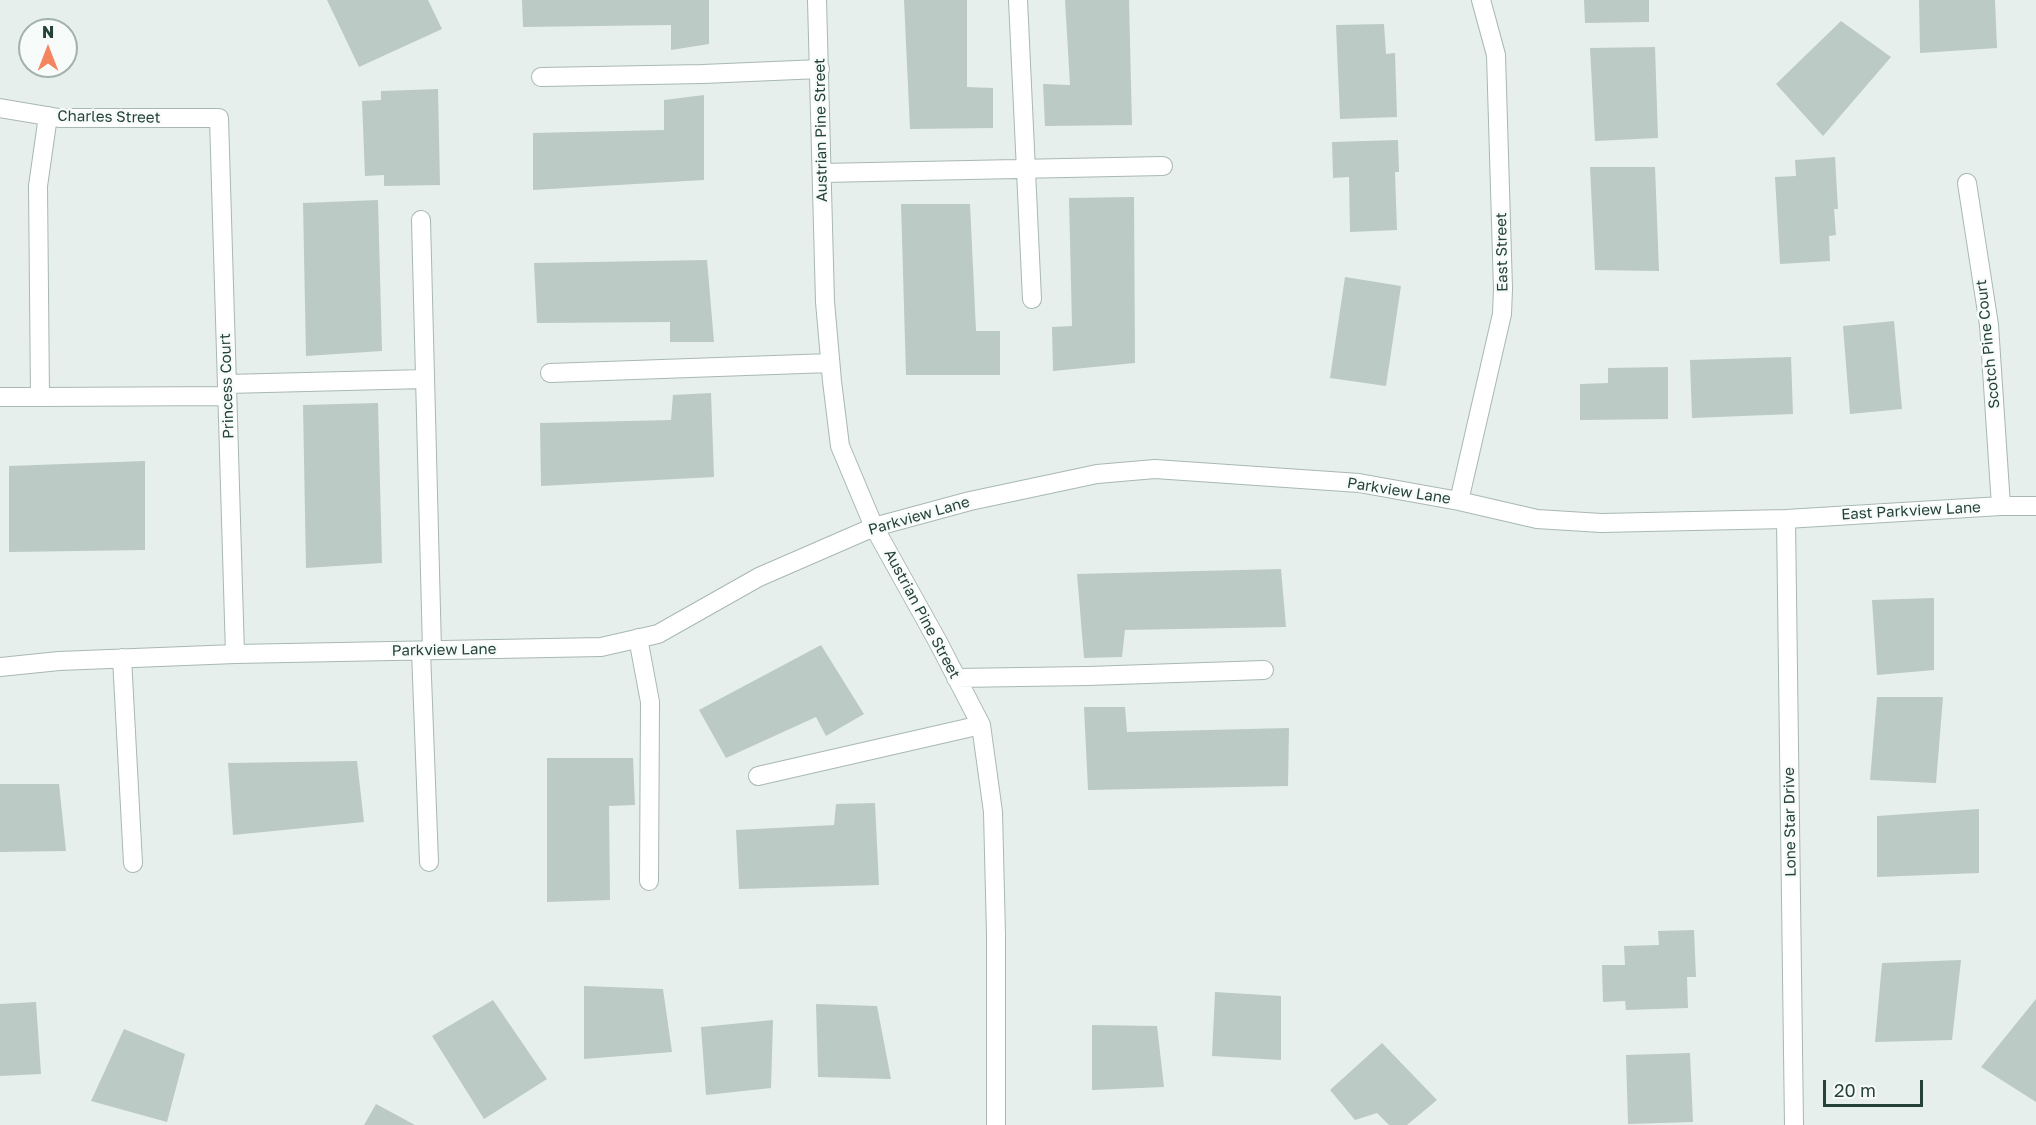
<!DOCTYPE html>
<style>
body{margin:0}
#map{position:relative;width:2036px;height:1125px;overflow:hidden;background:#e6efeb;font-family:"Golos Text",sans-serif}
canvas{display:block}
.north{position:absolute;left:18px;top:18px;width:60px;height:60px;box-sizing:border-box;background:#f7fbf9;border:2px solid #a3b1ad;border-radius:50%;rotate:0deg;font-size:16px;font-weight:700;line-height:24px;text-align:center;color:#24423a}
.north::after{content:'';display:block;margin:auto;width:21px;height:27px;background:#f4845f;clip-path:polygon(50% 0,100% 100%,50% 72%,0 100%)}
.scale{position:absolute;left:1823px;top:1080px;width:100px;height:27px;box-sizing:border-box;border:3px solid #24423a;border-top:0;padding-left:8px;font-size:18px;line-height:21px;white-space:nowrap;color:#24423a;-webkit-text-stroke:4px #f7fbf9;paint-order:stroke}
</style>
<div id="map">
<canvas width="2036" height="1125"></canvas>
<div class="north">N</div>
<div class="scale">20 m</div>
</div>
<script>
const c = document.querySelector('canvas').getContext('2d');
c.lineJoin = 'round';
function paint(path, color) { c.fillStyle = color; c.fill(path, 'evenodd'); }
function trace(path, color, width, dash) { c.strokeStyle = color; c.lineWidth = width; c.lineCap = dash ? 'butt' : 'round'; c.setLineDash(dash || []); c.stroke(path); }
function drawText(font, color, halo, rows, align = 'center') {
  c.font = font + ' "Golos Text",sans-serif'; c.lineWidth = 5; c.setLineDash([]); c.textBaseline = 'middle'; c.strokeStyle = halo; c.fillStyle = color; for (const [text, x, y, turn = 0] of rows) {
    c.save(); c.translate(x, y); c.rotate((+turn || 0) * Math.PI / 180); c.textAlign = isNaN(turn) ? turn : align; if (halo) c.strokeText(text, 0, 0); c.fillText(text, 0, 0); c.restore();
  }
}
paint(new Path2D(`
 M327,0H428L442,29L359,67Z
 M522,0H709V44L671,50V25L523,27Z
 M904,0H967V87L993,88V128L910,129Z
 M1065,0H1129L1132,125L1045,126L1043,84L1070,85Z
 M1584,0H1649V22L1585,23Z
 M1919,0H1995L1997,48L1920,53Z
 M1841,21L1891,57L1823,136L1776,84Z
 M1384,24L1386,54L1395,53L1397,117L1340,119L1336,25Z
 M1655,47L1658,138L1595,141L1590,48Z
 M438,89L440,185L384,186V175L365,176L362,101L381,100V91Z
 M704,95V180L533,190V133L664,130V100Z
 M1398,140L1399,172H1395L1397,230L1350,232L1349,177L1333,178L1332,142Z
 M1835,157L1838,209H1834L1836,235L1829,236L1830,261L1780,264L1775,177L1796,176L1795,160Z
 M1590,167H1655L1659,271L1595,270Z
 M1134,197L1135,363L1053,371L1052,327L1072,326L1069,198Z
 M378,200L382,351L306,356L303,203Z
 M901,204H970L976,331H1000V375H906Z
 M707,260L714,342H670V322L537,323L534,263Z
 M1345,277L1401,286L1386,386L1330,378Z
 M1894,321L1902,409L1850,414L1843,326Z
 M1791,357L1793,414L1692,418L1690,360Z
 M1668,367V419L1580,420V384L1608,383V368Z
 M711,393L714,477L541,486L540,423L671,420L673,395Z
 M378,403L382,563L306,568L303,405Z
 M145,461V550L9,552V466Z
 M1281,569L1286,627L1125,630L1122,657L1084,658L1077,574Z
 M1934,598V670L1877,675L1872,600Z
 M821,645L864,714L826,736L816,717L726,758L699,710Z
 M1877,697H1943L1936,783L1870,780Z
 M1084,707H1125L1127,732L1289,728L1288,786L1088,790Z
 M547,758H633L635,805L609,806L610,900L547,902Z
 M357,761L364,822L233,835L228,763Z
 M0,784H59L66,851L0,852Z
 M875,803L879,885L739,889L736,830L834,825L836,804Z
 M1979,809V873L1877,877V816Z
 M1694,930L1696,977H1687L1688,1008L1626,1010L1625,1001L1603,1002L1602,965H1625L1624,946L1659,945L1658,931Z
 M1961,960L1952,1040L1875,1042L1882,963Z
 M584,986L663,989L672,1052L584,1059Z
 M1215,992L1281,996V1060L1212,1056Z
 M2036,999V1102L1981,1067Z
 M493,1000L547,1079L484,1119L432,1036Z
 M36,1002L41,1074L0,1076V1004Z
 M816,1004L877,1006L891,1079L818,1077Z
 M773,1020L771,1088L706,1095L701,1027Z
 M1092,1025L1157,1026L1164,1087L1092,1090Z
 M124,1029L185,1054L167,1122L91,1101Z
 M1382,1043L1437,1100L1407,1125H1389L1377,1113L1355,1120L1330,1090Z
 M1690,1053L1693,1122L1628,1124L1626,1055Z
 M376,1104L415,1125H364Z`), '#bbcac4');
const minor = new Path2D(`
 M817,0L825,302L832,381L840,446L874,527L938,642L981,725L993,812L996,935V1125
 M1018,0L1032,299
 M541,77L703,74L820,69
 M0,108L59,118H219L235,654
 M48,116L38,186L40,397L227,396
 M822,173L1163,166
 M1967,183L1989,325L2001,506
 M421,220L432,650
 M550,373L830,363
 M227,384L425,379
 M0,397H40
 M1459,501L1502,314L1503,289L1496,55L1481,0
 M1786,519L1794,1125
 M638,638L650,702L649,881
 M421,651L429,862
 M122,658L133,863
 M0,667L59,661L235,654L601,647L658,634L759,577L874,527L970,501L1097,474L1155,469L1359,483L1459,501L1537,519L1601,523L1786,519L2001,506H2036
 M956,678L1088,676L1264,670
 M758,776L981,725`);
trace(minor, '#a8b8b2', 20);
trace(minor, '#fff', 18);
drawText('15px', '#24423a', '#f7fbf9', [
 ["Charles Street",109,117,1],
 ["Austrian Pine Street",821,130,-91],
 ["East Street",1502,252,-91],
 ["Scotch Pine Court",1988,344,-96],
 ["Princess Court",227,386,-92],
 ["Parkview Lane",1399,491,9],
 ["East Parkview Lane",1911,511,-3],
 ["Parkview Lane",919,516,-16],
 ["Austrian Pine Street",922,614,62],
 ["Parkview Lane",444,650,-1],
 ["Lone Star Drive",1790,822,-91]
]);
</script>
